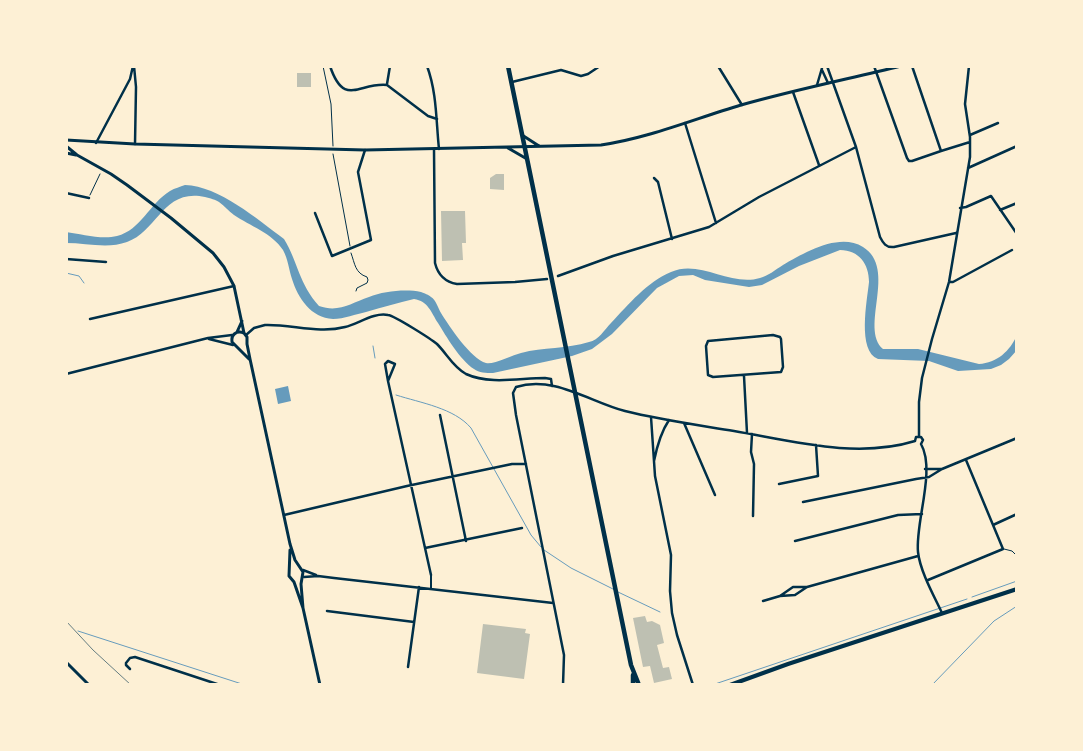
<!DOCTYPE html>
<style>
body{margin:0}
#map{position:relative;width:1083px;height:751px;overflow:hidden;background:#fdf0d5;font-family:"Fira Sans",sans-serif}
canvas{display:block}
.frame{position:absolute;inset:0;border:68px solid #fdf0d5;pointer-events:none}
</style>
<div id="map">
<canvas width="1083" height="751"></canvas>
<div class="frame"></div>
</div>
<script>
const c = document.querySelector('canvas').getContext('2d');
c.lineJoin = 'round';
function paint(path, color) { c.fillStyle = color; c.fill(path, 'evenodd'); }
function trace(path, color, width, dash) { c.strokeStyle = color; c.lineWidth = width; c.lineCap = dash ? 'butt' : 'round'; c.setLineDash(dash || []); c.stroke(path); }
paint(new Path2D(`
 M185,185C219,186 257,219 284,239C298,262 299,284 319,306C339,313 351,303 369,297C384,291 406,289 421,292C424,293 429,295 431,297C436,300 438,308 441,313C449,326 471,359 486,363C493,365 513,355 521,353C543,347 567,349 589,342C599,340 604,330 611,323C629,304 647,282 671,272C700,259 730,287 760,278C768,276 775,270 783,265C804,253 839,232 863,247C898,269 859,328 883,349H918L979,364C997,363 1010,351 1017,335V350L1009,359L1001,365L991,369L958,371L929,361L878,359C857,351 867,301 869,282C869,264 859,250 840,250L799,266L762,285L749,287L705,280L693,275L679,276L657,288L612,334L592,349L572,356L493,373C486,373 479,373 474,369C460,360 446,336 438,323C431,312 428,301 414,299C398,303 382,307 366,312C356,314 344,319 333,319C311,318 298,298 292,279C289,270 288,259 283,250C272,233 250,226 234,215C228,211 225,206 219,202C216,200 210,198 205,197C163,188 158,231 127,242C108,249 86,243 66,243V232C81,234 102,240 117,236C141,230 150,203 170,191C175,188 180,187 185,185Z
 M288,386L291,401L278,404L275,389Z`), '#669bbc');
trace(new Path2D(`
 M66,273L79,276L84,283
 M373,346L375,358
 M396,395C421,403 454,408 471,428L531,535L541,547
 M544,550L571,568L615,590
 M618,592L660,612
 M972,597L1017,581
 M78,631L245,685
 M712,685L967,599
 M932,685L994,621L1017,606`), '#669bbc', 1);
paint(new Path2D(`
 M297,73H311V87H297Z
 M496,174H504V190L490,189V178Z
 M441,211H465L466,243H462L463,260L442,261Z
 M645,616L647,622L652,621L660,625L664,643L657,645L663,668L669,667L672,679L654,683L650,666L643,667L633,618Z
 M483,624L526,629L525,633L530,634L524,679L477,673Z`), '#bec0b2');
trace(new Path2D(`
 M323,66L331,104L333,146
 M333,154L350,246
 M90,195L100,174
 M351,253C355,264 355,273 367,277L368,280L367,283L357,288L356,291`), '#003049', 1);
trace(new Path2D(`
 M1004,549L1012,551L1017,556`), '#003049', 1);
trace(new Path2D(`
 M431,575V589`), '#003049', 2);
trace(new Path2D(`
 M134,66L136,87L135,144
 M330,66C344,108 359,82 387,85L428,116L437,119
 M427,66C437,93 436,121 439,149
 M718,66L742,105
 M827,66L856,147L880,237C883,243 886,248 894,247L956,233
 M874,66L907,158L909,161H912L941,151L912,66
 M822,70L828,83
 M512,82L561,70L581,76L588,74L600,66
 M387,84L390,66
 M817,85L822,68
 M793,92L819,165
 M685,123L716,223
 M970,135L998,123
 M96,143L130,79L133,66
 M434,149L435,263C438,275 445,282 457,284L515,282L547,279
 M941,151L970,142
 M968,168L1017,146
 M654,178L658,182L672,239
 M66,193L89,198
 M960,208L966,207L991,196L1017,234
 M1000,210L1017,203
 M315,213L332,256L371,240L358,172L365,150
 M66,259L106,262
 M558,276L613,256L709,227L759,197L856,147
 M949,282H953L1012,250
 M90,319L234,286
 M246,335L254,328L265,325C291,324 319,334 345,327C358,324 374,312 388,315C395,316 431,339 437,344C447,354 453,367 466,374C490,385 520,378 545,378L551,379L552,386
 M773,335L780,337L781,339L783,367L781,372L713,377L708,375L706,346L708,341Z
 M209,339L233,345
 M388,361L395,364L388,381L385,364Z
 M66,374L208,338L232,335
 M744,376L747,433
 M388,381L431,575
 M440,415L466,541
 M651,417L655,476L671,555L670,591L672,613L677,635L693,685
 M684,423L715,495
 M752,434L751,452L754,464L753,516
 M919,436V402L922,378L932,339L949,282L970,157V137L965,104L969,66
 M915,441L916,437H921L923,440L921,444
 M921,444C936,470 915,523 918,552C920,571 934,596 942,613
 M654,461C657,446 661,432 669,420
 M942,469L1017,438
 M779,484L818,476L816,445
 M803,502L916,479L929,477L942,469H925
 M284,515L407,486L512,464H526
 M993,525L1017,514
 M795,541L898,515L922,514
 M425,548L522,528
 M303,570L316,575
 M304,577L318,576L334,578L553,603
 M928,580L1003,549L966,460
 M807,587L918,556
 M763,601L780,596L795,595L807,587H793L780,596
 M327,611L414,622
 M408,667L419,587
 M130,669L126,665V663L130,658L135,657L220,685
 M563,685L564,655L516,415L513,393L516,387C554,375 590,402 625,411C661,420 698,425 734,431C792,441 857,459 915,441`), '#003049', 2.5);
trace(new Path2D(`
 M522,135L539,146
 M66,140L135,144L365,150L601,145C649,138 694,119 741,105C794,90 848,79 901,66
 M66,146L77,155L111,174L127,185L171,218L213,253L224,267L234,286L244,333L247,337V344L250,359L290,544L295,560L303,572L301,584L303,608
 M508,148L527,159
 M66,153L76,155
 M237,332L242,321
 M244,333C236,330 231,335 232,342L249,359
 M290,550L289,576L294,582L303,608L320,685
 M66,662L89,685`), '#003049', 3);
trace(new Path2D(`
 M730,685L788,664L1017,589`), '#003049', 4);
trace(new Path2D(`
 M508,66L631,665L639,685
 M633,685V675`), '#003049', 4.5);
trace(new Path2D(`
 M66,621L93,650L131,685`), '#657d81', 1);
</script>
